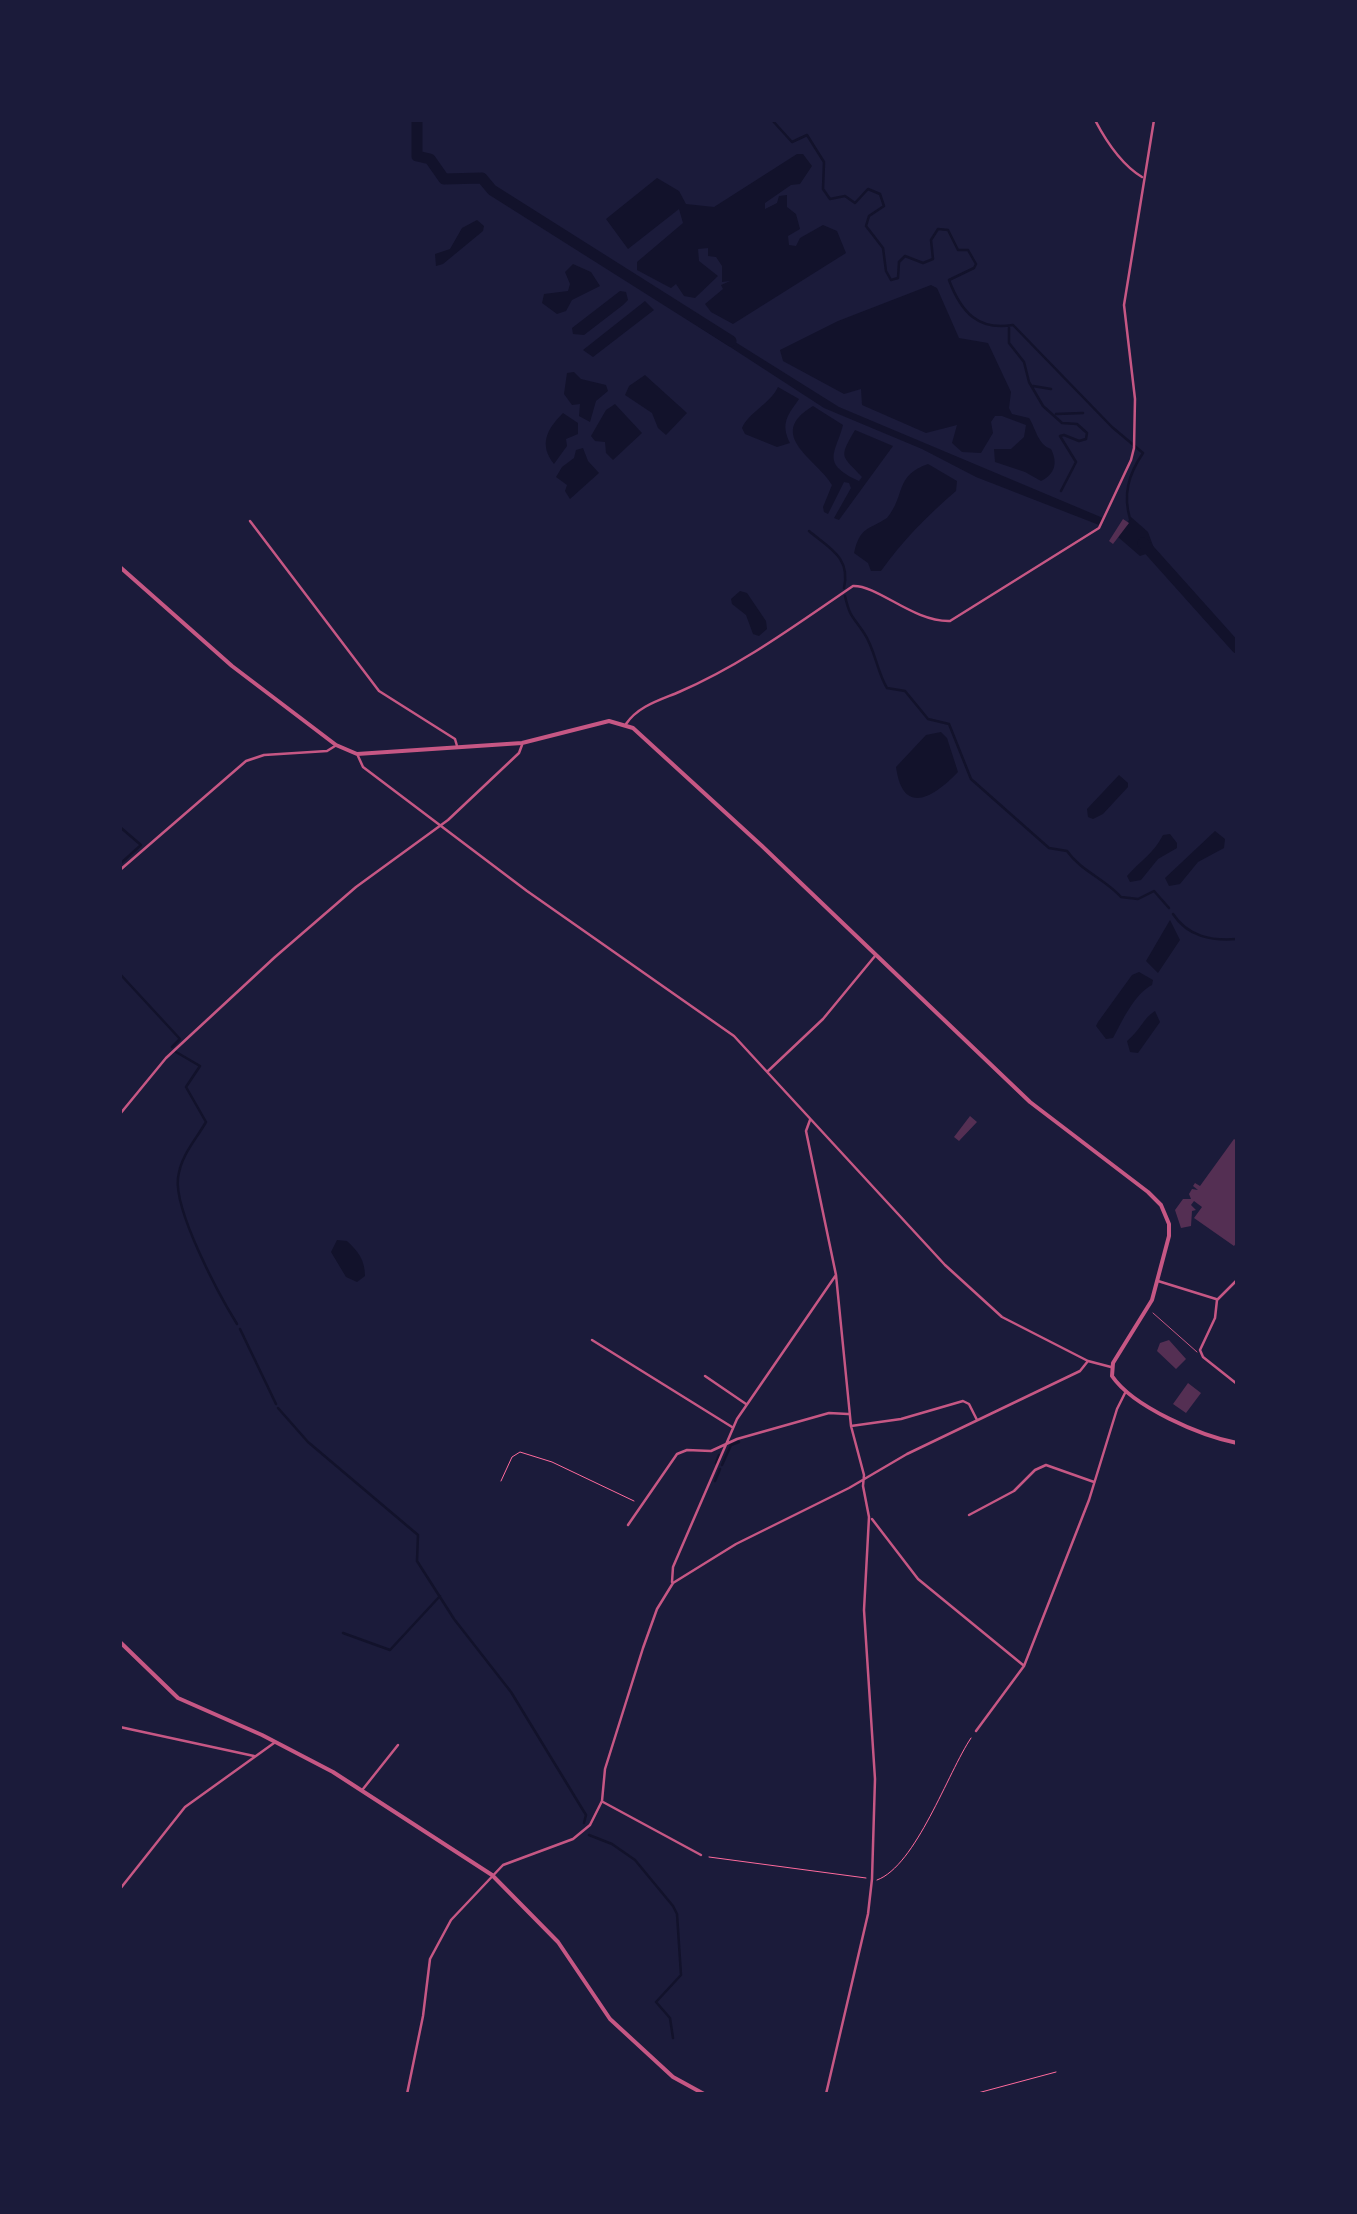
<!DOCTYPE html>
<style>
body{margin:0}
#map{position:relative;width:1357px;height:2214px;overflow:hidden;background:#1b1b3a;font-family:Karla,sans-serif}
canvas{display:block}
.frame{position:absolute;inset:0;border:122px solid #1b1b3a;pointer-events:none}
</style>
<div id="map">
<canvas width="1357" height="2214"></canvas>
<div class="frame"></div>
</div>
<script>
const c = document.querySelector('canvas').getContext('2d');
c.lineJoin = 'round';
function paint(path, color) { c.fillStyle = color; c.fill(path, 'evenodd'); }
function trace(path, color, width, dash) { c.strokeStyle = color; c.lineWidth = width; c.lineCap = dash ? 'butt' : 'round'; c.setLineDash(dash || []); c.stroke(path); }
paint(new Path2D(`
 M797,154H803L812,166L800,184L791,185L765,203V209L777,203L779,196L787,195V207L796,214L800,229L788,236L789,245L796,246L800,238L823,225L837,231L846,253L733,324L711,312L705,304L723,289L721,285L730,281L722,282V266L716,257L708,256V248L698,249L699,261L718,276L695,298L684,296L676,284L671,288L667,286L637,270V262L683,223L679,209L628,249L606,219L657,178L679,191L686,204L714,207Z
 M477,220L484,226L483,231L443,264L436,266L435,254L450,249L462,228Z
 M574,241L839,407L1103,518L1099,525L976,477L922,449L824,408L644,291Z
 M573,264L591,272L600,286L572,300L566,311L557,314L542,303L544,294L568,291L570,284L565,272Z
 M931,285L937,288L959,338L988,343L1011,392L1009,408L1012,414L1029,418C1036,429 1038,445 1051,449C1058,463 1055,474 1041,481L1025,472L995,462L994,449H1011L1024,437L1026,425L1002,416H995L991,422L993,433L981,453L962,452L952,443L957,425L926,433L862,405L861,389L844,394L783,361L780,350L838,321Z
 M620,291L626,292L628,300L623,305L584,335L573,334L572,328Z
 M645,301L654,310L593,357L583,350Z
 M574,372L581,379L606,385L608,391L596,401L590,422L579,416L580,404L572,405L564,394L567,373Z
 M645,375L687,413L666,435L658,428L652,413L625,395L629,386Z
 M778,387L799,399C788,415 780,423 790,443L777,447L745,434L742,428C749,412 770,404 778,387Z
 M615,404L642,433L613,460L606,453L605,442L595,441L591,436L606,410Z
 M813,406L843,425C836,453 820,463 859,481L862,477C842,455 838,459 855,430L893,446L839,520L834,518L851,488L849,483L844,482L828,514L824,512L823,507L832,485C818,460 764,435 813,406Z
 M563,413L578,423V434L566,439L567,446L554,464C539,445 546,430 563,413Z
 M583,448L588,461L599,473L570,499L565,491L567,485L556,477L562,467L574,458L576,450Z
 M928,464L957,481L956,491C927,516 903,540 881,571H871L868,563L854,553C860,527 868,530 887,518C906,495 894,476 928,464Z
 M1131,517L1148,532L1155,551L1140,556L1118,537Z
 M740,591L747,593L766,621L767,629L759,636L753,634L746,615L732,604L731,599Z
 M941,732L947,738L958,772C935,796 903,818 896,767L926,735Z
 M1119,775L1128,783V787L1103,814L1093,819L1088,817L1087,809Z
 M1215,831L1225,839L1224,848L1198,862L1180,884L1169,886L1165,878Z
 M1170,834L1177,843V848L1158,859L1141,880L1130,882L1127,876C1140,861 1154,853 1163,835Z
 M1170,920L1180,940L1158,973L1146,961Z
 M1139,972L1153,980L1152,985C1135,993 1122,1021 1113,1038L1106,1039L1096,1026L1098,1022L1132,975Z
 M1155,1011L1160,1022L1138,1053L1130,1052L1127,1041C1139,1032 1144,1017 1155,1011Z
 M337,1240L347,1241C358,1251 365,1260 365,1276L357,1282L346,1277L331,1252Z`), '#12122b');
trace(new Path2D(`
 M772,120L792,142L807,135L824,162L823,189L830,199L845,196L855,203L868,189L880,194L884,206L869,216L866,226L883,248L886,271L891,280L898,278L899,262L905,256L923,263L933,259L931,240L938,229L948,230L958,250H968L976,264L974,268L949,280C961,312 978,331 1013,325L1112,427L1143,453C1128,475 1123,495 1130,519
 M1009,328V343L1024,362L1029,382L1043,406L1062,423L1077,424L1087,433L1086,439L1079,441L1064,435L1060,436L1076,462L1061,491
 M1033,386L1051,389
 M1056,414L1083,413
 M809,531C829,548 851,557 844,588
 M845,596C850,618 853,616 864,633C875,649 877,672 887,688L905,691L928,719L949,724L971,779L1049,848L1067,851C1081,871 1105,879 1121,897L1138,899L1154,891L1169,908
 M120,827L141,845L120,864
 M1173,914C1188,937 1212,941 1237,939
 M120,974L180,1039L172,1047
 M176,1052L200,1066L186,1087L206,1122C195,1141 181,1155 178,1178C174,1211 219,1295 237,1324
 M240,1329L276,1404
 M278,1408L308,1442L418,1535L417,1561L454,1619L511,1692L586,1815L584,1823
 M716,1463L719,1455
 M722,1465L731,1445L739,1442
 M715,1481L720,1469
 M343,1633L390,1650L440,1596
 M589,1835L612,1844L635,1860L673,1906L677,1914L681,1975L656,2002L670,2018L673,2038`), '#12122b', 2.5);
trace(new Path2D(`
 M417,120V156L430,159L444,179L482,178L492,190L731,341
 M1143,543L1237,648`), '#12122b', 11);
paint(new Path2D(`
 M1123,519L1129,523L1113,544L1109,541Z
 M970,1116L977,1122L959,1141L954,1137Z
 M1234,1139L1237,1141V1242L1234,1246L1194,1218L1202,1207L1194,1201L1191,1205L1196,1210L1192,1211L1191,1226L1181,1228L1175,1210L1183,1199H1191L1189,1194L1192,1189L1198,1190L1193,1186L1195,1183L1200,1186Z
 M1169,1340L1186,1359L1176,1369L1157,1351L1160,1343Z
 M1188,1383L1201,1393L1186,1413L1173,1404Z`), '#542f53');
trace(new Path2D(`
 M501,1481L512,1457L520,1452L552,1462L634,1501
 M709,1857L866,1878
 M877,1880C916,1866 948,1772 971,1738
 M974,2094L1056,2072`), '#ff6b9d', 1);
trace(new Path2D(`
 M1153,1313L1197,1352`), '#c65784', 1);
trace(new Path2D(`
 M1095,120C1106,141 1122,165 1142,177
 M250,521L379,691L455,739L457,746
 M626,724C638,706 660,700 679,692C742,665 797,624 853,586C878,585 913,622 950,621L1099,528L1131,460L1134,448L1135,399L1124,305L1154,120
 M358,756L363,767L527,891L734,1036L945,1265L1002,1317L1088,1361L1111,1367
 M120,870L246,761L264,755L327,751L335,746
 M768,1071L823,1019L875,956
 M120,1114L166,1058L275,957L356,887L448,820L519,753L522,745
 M810,1120L806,1131L836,1275L851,1426L864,1475L863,1486L869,1517L864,1610L875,1779L872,1879L868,1914L826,2094
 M1237,1280L1217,1300L1215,1318L1200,1350L1203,1357L1237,1384
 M1158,1281L1216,1299
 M592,1340L732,1427
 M705,1376L746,1404
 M851,1426L901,1419L963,1401L969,1404L977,1420
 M969,1515L1014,1491L1035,1470L1046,1465L1094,1482
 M872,1519L918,1579L1023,1665
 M628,1525L677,1454L687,1450L711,1451L737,1439L829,1413L848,1414
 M672,1582L673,1567L737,1419L836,1275
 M120,1727L254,1756
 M976,1731L1024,1666L1089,1500L1117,1409L1125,1393
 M363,1789L398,1745
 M603,1802L701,1855
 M120,1889L185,1807L274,1743
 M407,2094L423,2016L430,1959L451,1920L503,1865L573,1839L590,1825L602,1801L605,1769L643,1648L657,1609L673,1583L736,1544L849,1488L907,1454L1080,1371L1088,1361`), '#c65784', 2.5);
trace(new Path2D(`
 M120,567L232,666L336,745L357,754L522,743L609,721L633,728L762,846L1030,1102L1148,1192L1161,1205L1169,1224V1236L1152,1300L1113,1363L1112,1376C1133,1407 1201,1436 1237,1443
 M120,1642L178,1698L262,1735L333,1772L492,1875L558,1942L610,2019L673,2077L704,2094`), '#c65784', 4);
</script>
